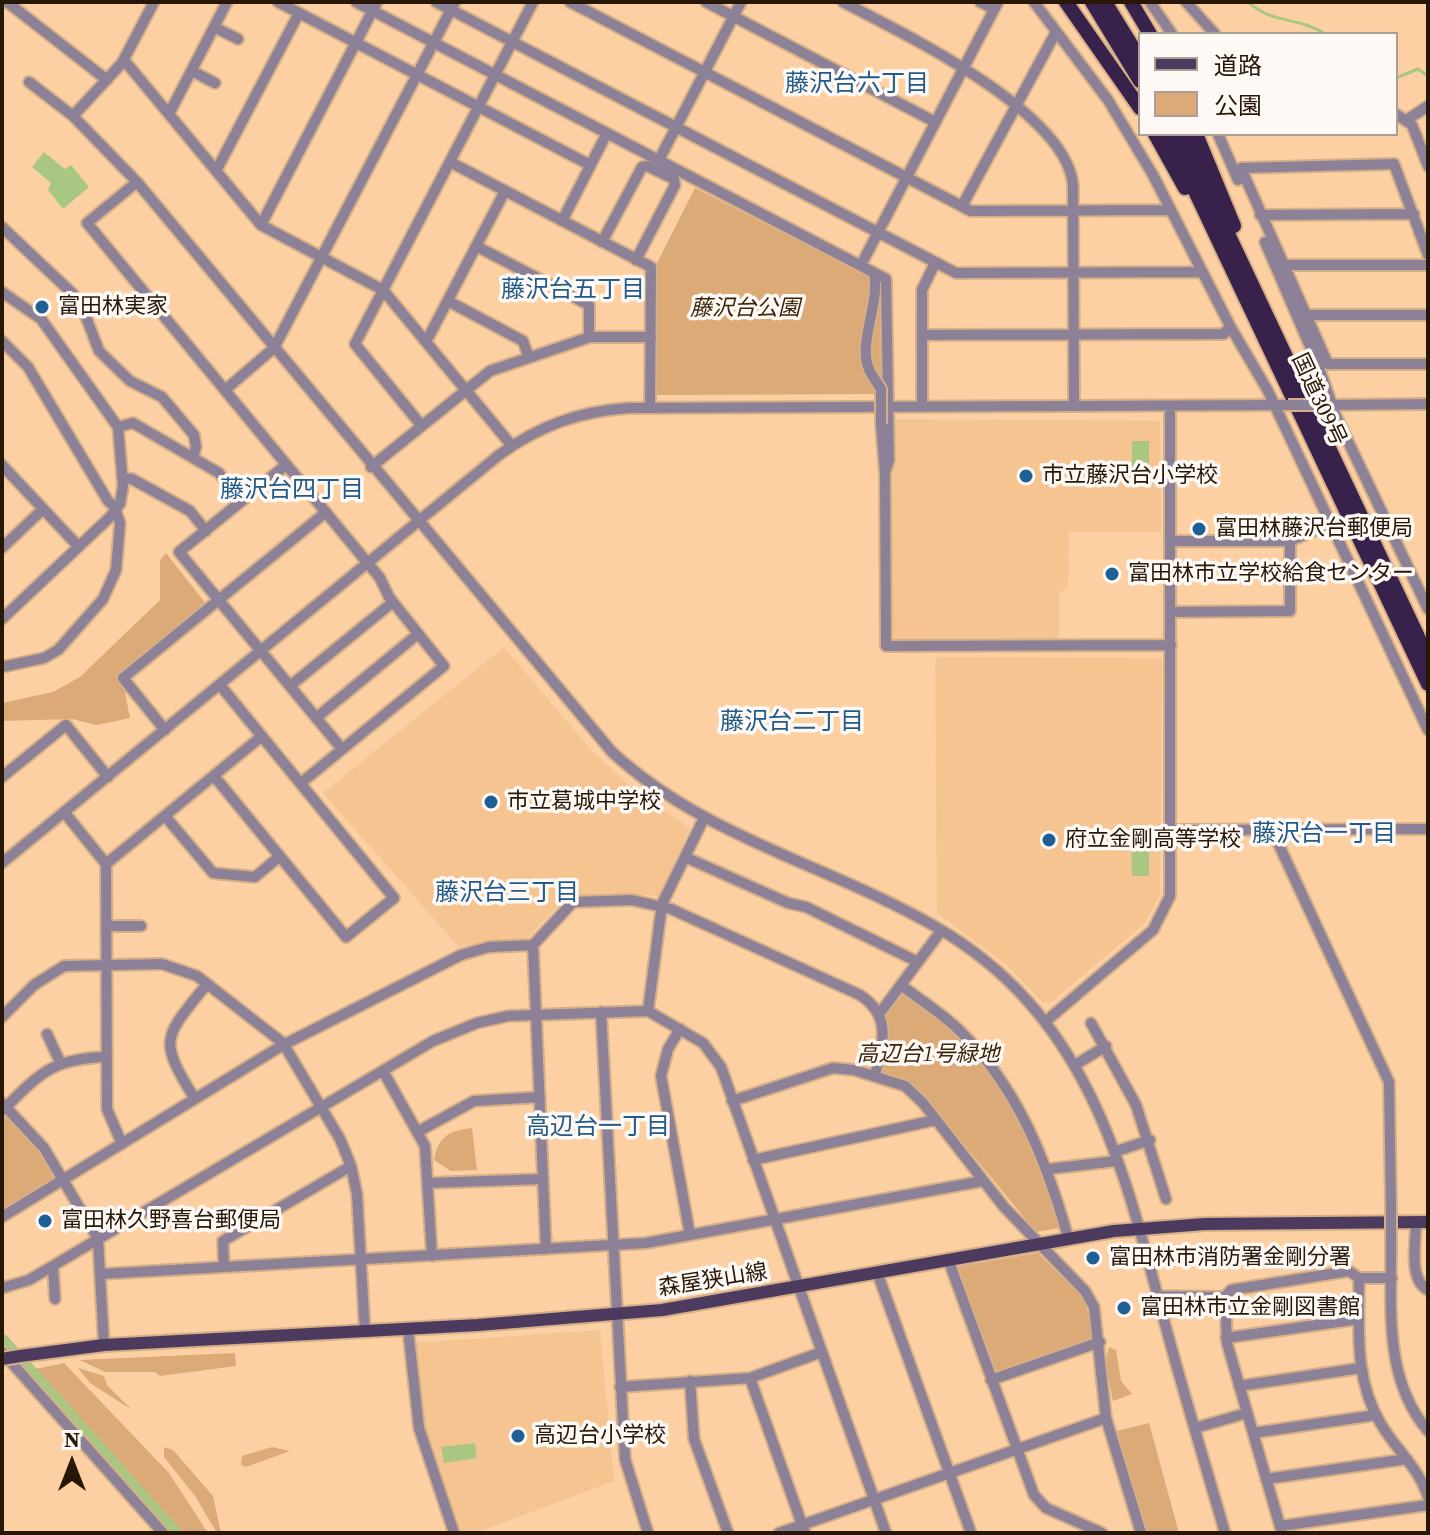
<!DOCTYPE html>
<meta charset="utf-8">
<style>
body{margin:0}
#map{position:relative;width:1430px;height:1535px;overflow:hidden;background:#fcd0a3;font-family:"Source Serif 4","Noto Sans JP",serif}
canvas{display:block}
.frame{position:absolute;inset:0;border:4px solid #261706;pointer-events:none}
.legend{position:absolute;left:1138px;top:32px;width:260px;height:104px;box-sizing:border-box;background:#fef9f5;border:2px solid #a89f95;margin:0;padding:10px 14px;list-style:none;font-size:24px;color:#261706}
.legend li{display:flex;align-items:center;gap:16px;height:40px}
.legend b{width:40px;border:2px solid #a89f95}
.north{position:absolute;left:32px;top:1423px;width:80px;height:80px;-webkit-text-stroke:6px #fef9f5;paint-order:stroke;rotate:0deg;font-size:22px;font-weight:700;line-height:32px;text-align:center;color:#261706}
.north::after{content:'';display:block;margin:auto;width:28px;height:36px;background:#261706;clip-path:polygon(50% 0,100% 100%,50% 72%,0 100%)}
</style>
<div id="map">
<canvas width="1430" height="1535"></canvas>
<div class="frame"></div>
<ul class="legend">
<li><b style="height:10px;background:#4d3a5f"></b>道路</li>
<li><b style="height:22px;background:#dbaa76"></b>公園</li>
</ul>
<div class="north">N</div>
</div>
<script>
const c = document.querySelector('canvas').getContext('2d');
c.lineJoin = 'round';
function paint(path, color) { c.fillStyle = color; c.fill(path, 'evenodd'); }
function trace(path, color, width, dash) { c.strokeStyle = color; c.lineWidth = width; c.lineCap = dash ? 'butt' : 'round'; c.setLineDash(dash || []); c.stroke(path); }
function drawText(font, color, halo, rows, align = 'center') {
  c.font = font + ' "Source Serif 4","Noto Sans JP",serif'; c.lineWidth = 7; c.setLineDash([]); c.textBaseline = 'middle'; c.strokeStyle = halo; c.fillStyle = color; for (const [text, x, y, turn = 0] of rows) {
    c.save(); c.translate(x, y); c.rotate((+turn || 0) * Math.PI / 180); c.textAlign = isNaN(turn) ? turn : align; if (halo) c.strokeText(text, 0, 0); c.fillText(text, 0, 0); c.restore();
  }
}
paint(new Path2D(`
 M891,419L1160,421L1161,532H1069L1068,586L1059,594V642L893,641Z
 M504,647L592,751L636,792L690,828L659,896L603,893L577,896L559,904L527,939L458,946L323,793Z
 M938,657L1162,658L1160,895L1144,924L1050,1003L1042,1002L1007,965L937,913L935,663Z
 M600,1330L614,1481L476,1533H460L424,1431L414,1343Z`), '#f5c491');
paint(new Path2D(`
 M695,188L882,283L884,394L657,395L656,265Z
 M166,553L206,604L121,672L130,718L97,725L72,719L2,721V703L53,692L80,677L160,600V560Z
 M901,992C919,1005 940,1017 956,1032C1007,1079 1042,1163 1059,1228L1036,1232L930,1103L902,1079L881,1071L889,1036L885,1015Z
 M6,1116L41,1151L54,1180L2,1212V1118Z
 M472,1128L477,1170L451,1171L434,1160C438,1136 451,1130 472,1128Z
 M1038,1253L1083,1298L1095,1333L1090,1340L998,1372L991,1370L956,1267Z
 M1109,1347L1116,1350L1121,1381L1132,1394L1113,1401L1105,1362Z
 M235,1353L236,1366L160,1376L155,1372H105L80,1360Z
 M64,1363L169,1473L208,1533H182L36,1369Z
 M78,1368L104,1376L107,1385L132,1410L90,1383Z
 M1149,1423L1179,1533H1144L1113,1432Z
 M164,1447L173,1450L213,1496L221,1533H217L195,1496L164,1457Z
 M272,1447L290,1451L246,1467L241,1465L242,1456Z`), '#dbaa76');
paint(new Path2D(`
 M44,152L65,169L71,165L89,187L63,209L48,190L51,183L32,167Z
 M1132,441H1149V474H1132Z
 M1131,843H1149V876H1132Z
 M475,1443L477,1458L444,1463L441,1447Z`), '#a9c782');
trace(new Path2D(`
 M1248,2C1274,25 1298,16 1325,34
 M1396,78L1418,69L1428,76`), '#a9c782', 3);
trace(new Path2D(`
 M2,1342L173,1533`), '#a9c782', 16);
const minor = new Path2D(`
 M7,2L107,80
 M278,2L590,165
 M356,2L886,279L889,460L885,473
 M436,2L956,273L1202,272
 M570,2L971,211L1170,210
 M706,2L935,122
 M843,2C904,34 1066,111 1073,185L1074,406
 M980,2L994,9
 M1034,2L1108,100L1153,175L1230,326L1268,391L1428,730
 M1150,2L1172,34
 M1186,2L1215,34
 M214,27L238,39
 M124,60L261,225L383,290L512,446
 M192,71L215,83
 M29,82L73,116L137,182L612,752C705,838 829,865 936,927C1093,1018 1125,1174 1168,1335C1186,1401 1206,1467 1225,1533
 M169,114L227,2
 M1396,114L1412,125L1428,166
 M73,116L122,63L154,2
 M1408,119L1428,106
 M1218,134L1238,180
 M659,160L741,2
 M450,162L651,267L650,408
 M216,171L299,13
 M137,182L87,223L380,578L389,597L444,666L301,783
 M962,206L1056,32
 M1260,215L1414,214
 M562,221L607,133
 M261,225L377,2
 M2,227L73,294L84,312L99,351L130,381L162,397L194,435L196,447L193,458
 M602,242L642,167L647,166L674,179L675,185L636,260
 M1265,242L1318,365L1336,416L1428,609
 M476,246L589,305V337
 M1428,255L1394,164L1241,168L1328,364H1428
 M861,265L998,2
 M1283,265H1428
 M2,292L41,319L118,427L123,486L120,504L109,518L2,619
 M448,301L523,341L529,358
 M1306,315H1428
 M922,335L1224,334L1230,326
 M2,341L28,367L108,501L114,506L120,523L116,570L103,599L58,650L44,658L2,667
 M426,342L505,191
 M872,375C854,348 881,305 874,273
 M225,390L274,348L455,2
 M1327,405L1428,404
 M922,407V290L935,263
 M881,424L885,473L886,646L1171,645
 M421,425L355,344L533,2
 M118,427L133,423L219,473L241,501
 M2,465L78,546
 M286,465L179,552L342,749
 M371,467L490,371L590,337H651
 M123,478L132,479L190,511L206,531
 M1171,541H1290L1332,523
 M2,548L43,509
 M1171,612L1290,611V541
 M290,686L393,602
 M316,718L418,634
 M165,730L123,678L325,513
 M214,776L346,937L394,898L220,685
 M2,777L66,725L108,777
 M64,812L106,864L107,1109L122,1144
 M165,816L213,873L255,877L280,856
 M1172,830L1428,829
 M1272,830L1389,1082L1391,1207
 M685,857L788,903L806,907L918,962
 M2,863L499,455C539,426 579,411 629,408L1288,405
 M106,864L262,736
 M106,926H141
 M901,985C920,1000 943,1014 960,1031C1018,1088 1046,1160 1068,1237
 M648,1011L662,904L704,818
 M601,1012L625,1459L648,1533
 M880,1013L941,931
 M2,1017L34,985L64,966L162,964L197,976L283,1043L340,1139L351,1166L357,1194L365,1332
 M1045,1022L1153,930L1170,896V406
 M1091,1023L1136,1105L1166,1199
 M680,1029L668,1049L661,1076L690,1235
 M47,1034L60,1062
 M1075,1065L1106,1046
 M383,1071L425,1146L432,1256
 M195,1099C157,1038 164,1038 207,984
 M732,1101L833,1068L854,1070L905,1086L923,1103L1004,1207L1085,1291L1094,1307L1106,1418L1141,1533
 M2,1103L44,1148L98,1239L104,1345
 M3,1110C40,1073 53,1058 107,1057
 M419,1131L474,1101L540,1097
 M1114,1152L1150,1140
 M753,1160L936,1120
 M1049,1169L1116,1161
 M428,1183L543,1179
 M2,1217L283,1045L461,955L489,947L533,945
 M1416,1222C1416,1242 1408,1280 1428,1290
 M1391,1237C1392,1302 1382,1378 1428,1431
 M546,1249L533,945L573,902L632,900L671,909L860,995C892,1016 883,1043 875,1075
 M948,1259L1034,1495L1046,1508L1102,1533
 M53,1266L55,1299
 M224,1267L223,1241L351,1166
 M877,1272L971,1533
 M101,1274L646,1243L983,1181
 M1359,1278C1359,1328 1354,1380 1381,1424C1396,1450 1419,1468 1428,1497
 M2,1288L29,1280L433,1041L477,1023L508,1016L648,1011L703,1043L721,1067L886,1533
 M1159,1296L1225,1297L1231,1290L1349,1271L1359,1278H1392
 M1225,1297L1227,1343L1282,1533
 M408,1329L419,1428L454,1533
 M1226,1338L1359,1319
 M2,1352L163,1533
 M750,1378L805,1533
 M991,1380L1100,1342
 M690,1381L694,1439L728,1533
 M1239,1386L1361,1368
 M620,1387L750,1378L822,1352
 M1195,1428L1247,1413
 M1253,1433L1376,1415
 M1266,1479L1407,1459
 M1280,1526L1428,1505
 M779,1533L1106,1418`);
const major = new Path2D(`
 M20,1356L104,1345L478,1325L662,1310L1114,1231L1205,1224L1428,1222`);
const highway = new Path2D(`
 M1066,2L1140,108
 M1092,2L1140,81
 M1105,2L1140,59
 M1131,2L1150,34
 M1155,134L1185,188
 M1168,134L1428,684
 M1181,134L1428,658
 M1196,134L1234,226`);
trace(minor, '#d5af87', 14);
trace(major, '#d5af87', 16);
trace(highway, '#d5af87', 18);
trace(minor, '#8c8197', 10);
trace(major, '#4d3a5f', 12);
trace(highway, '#38214a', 14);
const minorBridge = new Path2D(`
 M872,375L881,389V424
 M1288,405H1321
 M1391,1207V1237`);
const majorBridge = new Path2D(`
 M2,1359L20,1356`);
trace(minorBridge, '#d5af87', 14, []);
trace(majorBridge, '#d5af87', 16, []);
trace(minorBridge, '#8c8197', 10);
trace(majorBridge, '#4d3a5f', 12);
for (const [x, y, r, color] of [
 [42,307,8,"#1e6095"],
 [1026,476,8,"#1e6095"],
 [1199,529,8,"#1e6095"],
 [1112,574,8,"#1e6095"],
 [491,802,8,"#1e6095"],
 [1049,840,8,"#1e6095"],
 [45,1221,8,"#1e6095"],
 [1093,1258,8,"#1e6095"],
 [1124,1308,8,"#1e6095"],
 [518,1436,8,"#1e6095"]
]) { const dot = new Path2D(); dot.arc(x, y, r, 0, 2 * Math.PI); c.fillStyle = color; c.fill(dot); trace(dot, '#fef9f5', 3); }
drawText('22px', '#261706', '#fef9f5', [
 ["富田林実家",58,307],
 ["市立藤沢台小学校",1042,476],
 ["富田林藤沢台郵便局",1215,529],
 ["富田林市立学校給食センター",1128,574],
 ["市立葛城中学校",507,802],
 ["府立金剛高等学校",1065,840],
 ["富田林久野喜台郵便局",61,1221],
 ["富田林市消防署金剛分署",1109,1258],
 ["富田林市立金剛図書館",1140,1308],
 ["高辺台小学校",534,1436]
], 'left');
drawText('italic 22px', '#3a240a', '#fef9f5', [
 ["藤沢台公園",745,309],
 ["高辺台1号緑地",928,1055]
]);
drawText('22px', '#261706', '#fef9f5', [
 ["国道309号",1318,400,65],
 ["森屋狭山線",713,1281,-9]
]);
drawText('24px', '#205b8c', '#fef9f5', [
 ["藤沢台六丁目",857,85],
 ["藤沢台五丁目",573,291],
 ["藤沢台四丁目",292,491],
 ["藤沢台二丁目",792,723],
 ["藤沢台一丁目",1324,835],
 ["藤沢台三丁目",507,894],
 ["高辺台一丁目",598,1128]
]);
</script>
